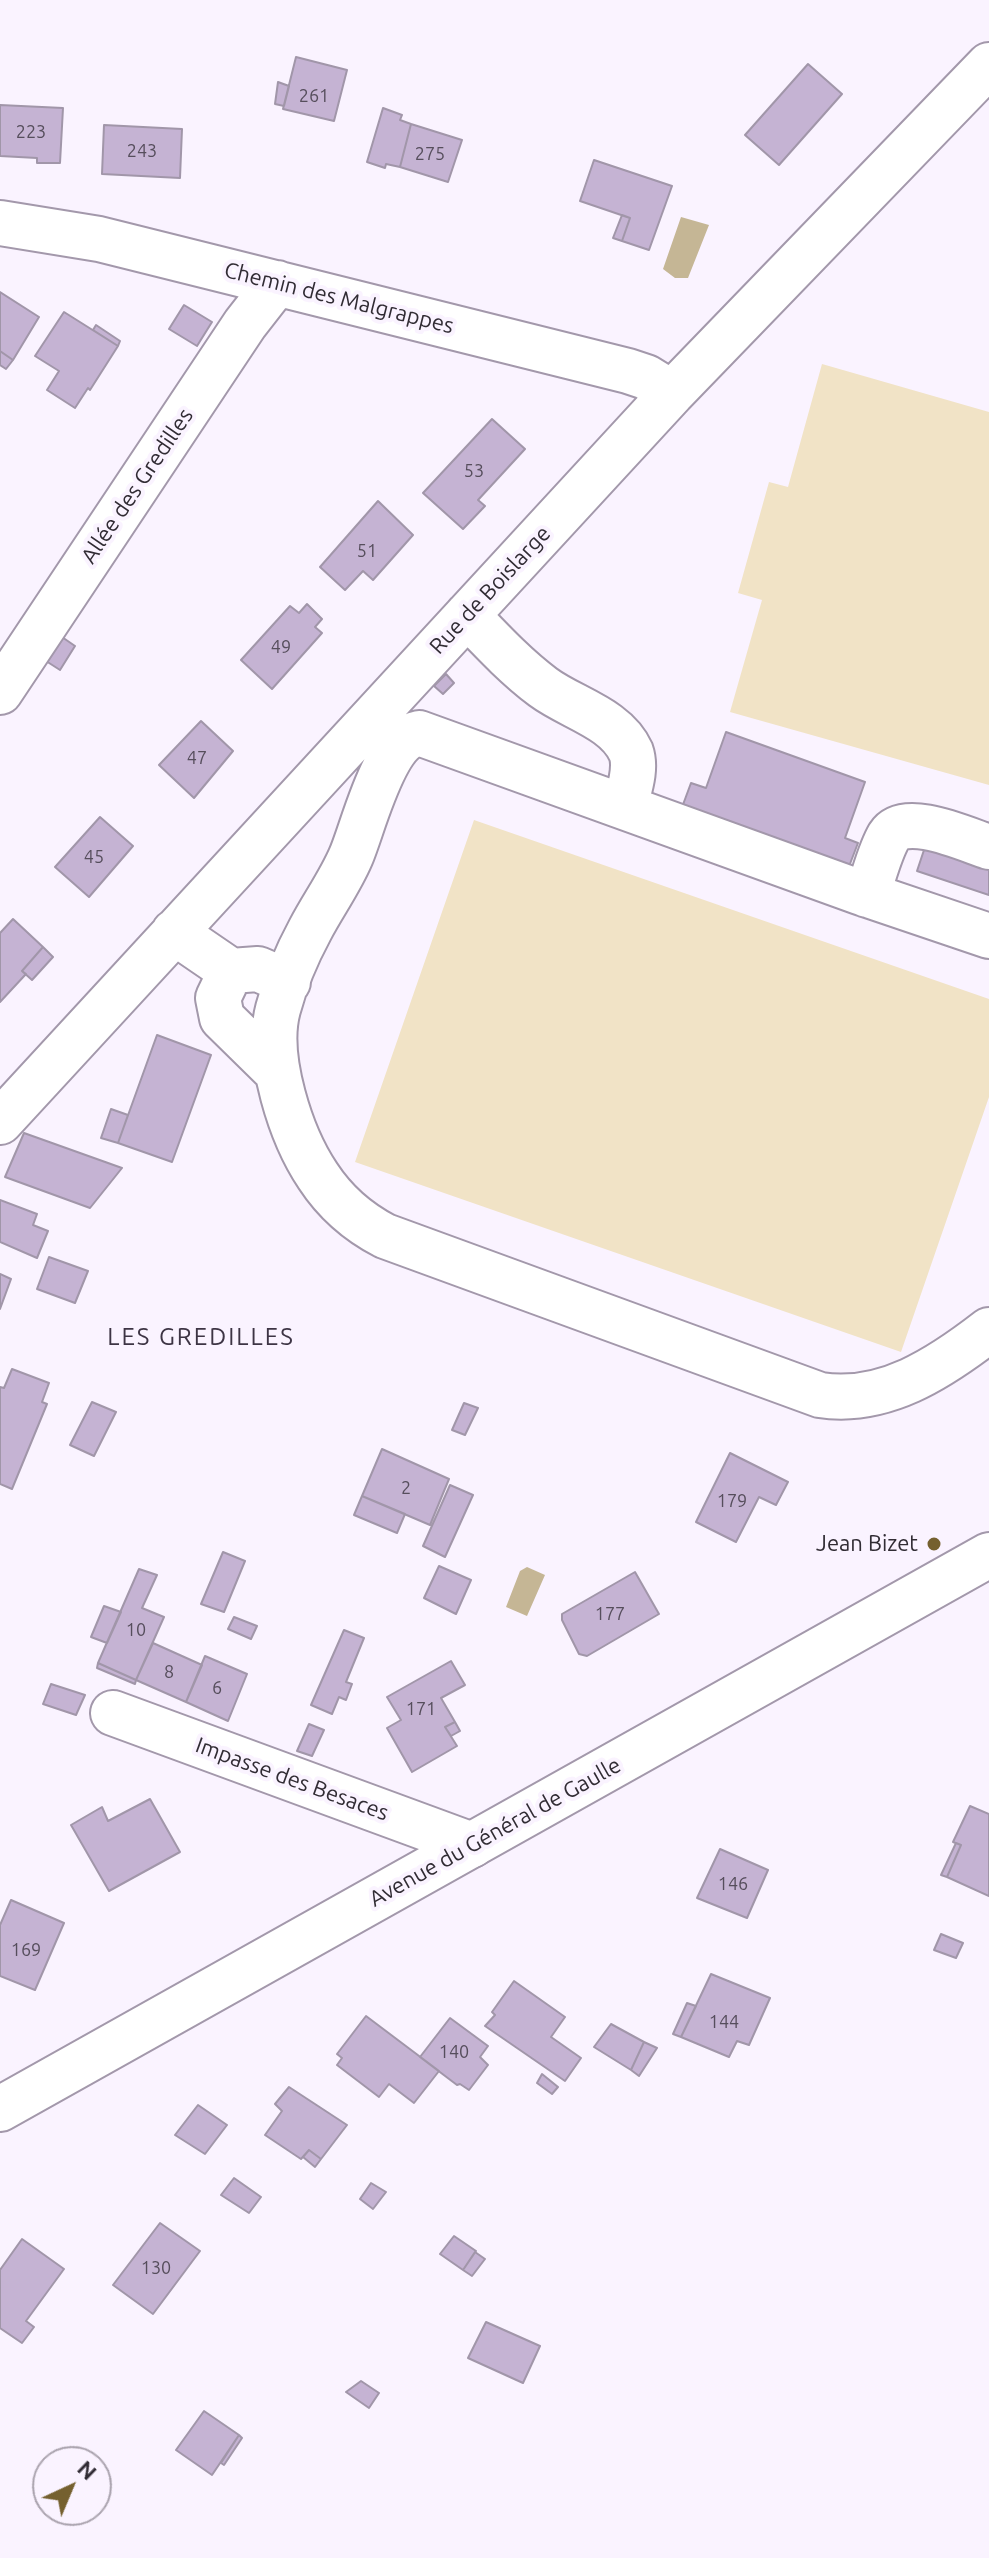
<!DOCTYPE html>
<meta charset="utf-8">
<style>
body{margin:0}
#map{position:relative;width:989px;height:2558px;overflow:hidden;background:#faf3ff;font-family:Ubuntu,sans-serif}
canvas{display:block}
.north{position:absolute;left:32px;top:2446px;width:80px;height:80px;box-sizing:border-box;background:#faf3ff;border:2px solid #aaa3ae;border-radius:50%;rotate:44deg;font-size:22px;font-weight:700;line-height:32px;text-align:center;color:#312c34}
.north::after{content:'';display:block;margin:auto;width:28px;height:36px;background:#75602f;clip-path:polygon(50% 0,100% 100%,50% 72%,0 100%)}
</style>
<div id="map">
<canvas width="989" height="2558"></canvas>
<div class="north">N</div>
</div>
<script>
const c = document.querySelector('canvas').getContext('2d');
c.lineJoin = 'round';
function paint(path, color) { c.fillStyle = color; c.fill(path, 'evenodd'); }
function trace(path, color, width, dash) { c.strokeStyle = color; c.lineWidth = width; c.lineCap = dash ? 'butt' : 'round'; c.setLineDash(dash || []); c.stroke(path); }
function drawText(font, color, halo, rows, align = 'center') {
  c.font = font + ' Ubuntu,sans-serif'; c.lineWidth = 8; c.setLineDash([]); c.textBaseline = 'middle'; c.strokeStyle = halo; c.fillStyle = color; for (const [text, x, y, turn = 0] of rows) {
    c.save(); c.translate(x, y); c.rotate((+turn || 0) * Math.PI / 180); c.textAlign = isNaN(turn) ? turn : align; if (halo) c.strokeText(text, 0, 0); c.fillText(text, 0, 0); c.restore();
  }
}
paint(new Path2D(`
 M822,364L989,412V785L730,712L762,600L738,593L769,482L788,487Z
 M474,820L989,999V1097L901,1352L355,1162Z`), '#f1e3c6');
paint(new Path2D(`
 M681,217L709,225L688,278H675L663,269Z
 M527,1567L545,1575L527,1616L506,1607L520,1571Z`), '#c5b695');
const building = new Path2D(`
 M296,57L347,70L334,121L283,109Z
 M808,64L842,94L779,165L745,135Z
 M278,82L289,86L284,106L275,104Z
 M0,105L63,108L60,163H37V158L0,156Z
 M383,108L402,115L400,120L411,124L400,167L386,164L385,168L367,162Z
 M411,124L462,140L448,182L400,167Z
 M104,125L182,129L180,178L102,174Z
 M594,160L672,186L649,250L622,241L630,218L580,201Z
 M622,215L630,218L622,241L613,238Z
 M0,292L39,317L13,360L0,351Z
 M184,305L212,322L197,346L169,329Z
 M64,312L118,346L90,390L88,388L75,408L47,390L59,371L35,356Z
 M96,325L120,341L118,346L93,330Z
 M0,351L13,360L6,369L0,365Z
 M492,419L525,449L478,500L485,506L463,529L423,493Z
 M378,501L413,535L373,580L363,571L345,590L320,567Z
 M307,604L322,619L315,627L322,633L272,689L241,660L290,606L299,613Z
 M62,637L75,646L60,670L46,661Z
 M446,674L454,683L443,694L434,686Z
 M201,721L233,751L194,798L159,765Z
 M726,732L865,782L845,838L858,843L848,869L681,810L691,783L706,788Z
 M100,817L133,846L89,897L55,867Z
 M928,838L989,859V895L917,871Z
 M13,919L43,947L22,971L26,974L0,1002V933Z
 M43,947L53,957L32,980L22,971Z
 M157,1035L211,1055L172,1162L118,1143Z
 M111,1109L128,1115L118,1143L101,1138Z
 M24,1133L122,1168L90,1208L5,1177Z
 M0,1200L37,1214L33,1225L48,1231L37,1258L0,1242Z
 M49,1257L88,1271L75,1303L37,1289Z
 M0,1274L11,1279L0,1309Z
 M12,1369L49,1383L42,1402L47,1404L12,1489L0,1484V1387L4,1388Z
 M92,1402L116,1412L94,1456L70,1445Z
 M464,1403L478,1408L465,1435L452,1430Z
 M382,1449L449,1479L430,1525L362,1496Z
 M730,1453L788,1482L776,1505L759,1497L736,1542L696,1522Z
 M450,1485L473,1495L445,1557L423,1546Z
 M362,1496L405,1514L397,1533L354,1515Z
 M223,1552L245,1561L224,1612L201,1604Z
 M439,1566L471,1580L456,1614L424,1598Z
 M139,1569L157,1575L142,1608L164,1617L136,1680L98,1663Z
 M635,1572L659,1614L587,1656L579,1654L562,1620V1614Z
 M104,1606L121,1612L107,1643L91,1637Z
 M234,1617L257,1626L251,1639L228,1629Z
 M344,1630L364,1638L346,1682L352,1684L346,1700L339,1697L332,1714L311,1705Z
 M153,1643L202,1665L186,1702L136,1680Z
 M205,1656L247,1674L228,1721L186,1702Z
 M451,1661L465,1685L441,1698L455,1722L445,1727L457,1746L412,1772L387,1728L401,1720L387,1697Z
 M98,1663L136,1680L135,1684L97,1668Z
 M51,1684L85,1695L76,1715L43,1704Z
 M455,1722L460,1731L451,1736L445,1727Z
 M309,1724L324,1730L312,1756L297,1751Z
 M150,1799L180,1852L109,1891L71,1825L102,1807L108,1821Z
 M970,1806L989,1814V1896L947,1877L961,1845L953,1842Z
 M956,1843L961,1845L947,1877L941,1875Z
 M720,1849L768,1870L747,1918L697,1898Z
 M11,1900L64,1923L35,1990L0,1976V1925Z
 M941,1934L963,1943L956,1958L934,1950Z
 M711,1974L770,1998L749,2045L737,2041L729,2057L681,2037Z
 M514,1981L565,2017L551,2037L581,2058L565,2081L485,2026L495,2015L492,2012Z
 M687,2003L696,2006L681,2037L673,2034Z
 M366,2016L439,2071L414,2103L389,2084L379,2097L337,2065L342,2058L337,2054Z
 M450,2018L488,2046L480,2057L488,2065L469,2090L460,2084L457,2085L420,2057Z
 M611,2024L644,2042L631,2070L594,2047Z
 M644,2042L657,2048L639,2076L631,2070Z
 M542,2074L558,2087L552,2094L537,2083Z
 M289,2087L347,2125L321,2159L309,2150L301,2159L265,2135L282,2111L275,2104Z
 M198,2105L227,2125L205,2154L175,2135Z
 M309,2150L321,2159L315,2167L303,2157Z
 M234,2178L261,2197L249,2213L221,2195Z
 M371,2183L386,2192L373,2209L360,2199Z
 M160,2223L200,2251L153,2314L113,2285Z
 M454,2236L476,2251L463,2270L440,2254Z
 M22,2239L64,2269L26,2321L34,2327L22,2343L0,2328V2270Z
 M475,2252L485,2259L472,2276L463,2270Z
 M486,2322L540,2346L523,2383L468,2358Z
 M361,2381L379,2393L369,2408L346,2392Z
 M204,2411L239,2435L212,2475L176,2450Z
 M239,2435L242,2438L224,2465L221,2463Z`);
paint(building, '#c5b3d3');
trace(building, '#a196a9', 2);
const minor = new Path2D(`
 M0,223L99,239L628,371L646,377L672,393
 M467,615C491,640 515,666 543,687C571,708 616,718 631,752C637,769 629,790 625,807
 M0,692L245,324L277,283
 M867,895C874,877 879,853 889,836C905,811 967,840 989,847
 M174,932L231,971L258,969L288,982
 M989,936L859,892L419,733C383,740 364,826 351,856C340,882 323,905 310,930C297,954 285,983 278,1009C265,1057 291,1136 318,1176C335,1202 358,1222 385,1236L820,1395C884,1405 940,1368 989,1330
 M231,971L218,998L222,1018L277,1072
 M0,1122L672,393L989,65
 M113,1713L472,1845`);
const major = new Path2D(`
 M0,2109L989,1555`);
trace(minor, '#a398ab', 48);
trace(major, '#a398ab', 48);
trace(minor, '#fff', 44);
trace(major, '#fff', 44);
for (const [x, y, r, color] of [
 [934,1544,8,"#75602f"]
]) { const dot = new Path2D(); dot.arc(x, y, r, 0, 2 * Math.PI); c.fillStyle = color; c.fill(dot); trace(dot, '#faf3ff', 3); }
drawText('18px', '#564e5c', null, [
 ["261",314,96],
 ["223",31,132],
 ["243",142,151],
 ["275",430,154],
 ["53",474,471],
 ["51",367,551],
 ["49",281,647],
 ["47",197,758],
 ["45",94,857],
 ["2",406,1488],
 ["179",732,1501],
 ["177",610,1614],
 ["10",136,1630],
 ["8",169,1672],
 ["6",217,1688],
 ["171",421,1709],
 ["146",733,1884],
 ["169",26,1950],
 ["144",724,2022],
 ["140",454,2052],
 ["130",156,2268]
]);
drawText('22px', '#312c34', '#faf3ff', [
 ["Chemin des Malgrappes",339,298,14],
 ["Allée des Gredilles",137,486,-56],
 ["Rue de Boislarge",490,590,-47],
 ["Impasse des Besaces",292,1779,20],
 ["Avenue du Général de Gaulle",495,1832,-29]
]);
drawText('22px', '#312c34', '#faf3ff', [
 ["Jean Bizet",918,1544]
], 'right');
c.letterSpacing = '2px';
drawText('24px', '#3d3444', '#faf3ff', [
 ["LES GREDILLES",201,1337]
]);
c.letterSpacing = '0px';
</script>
